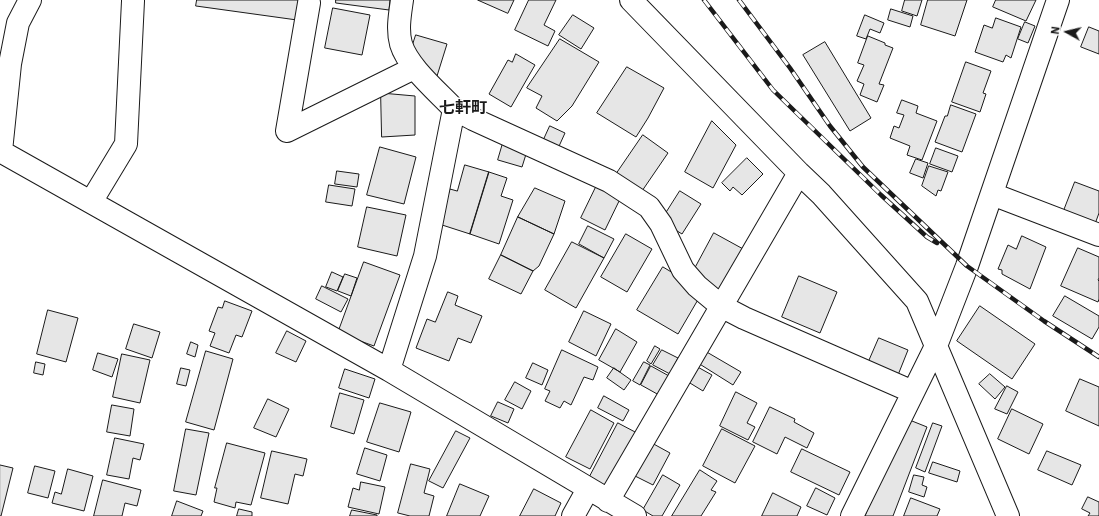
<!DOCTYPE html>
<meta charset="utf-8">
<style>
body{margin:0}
#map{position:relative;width:1099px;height:516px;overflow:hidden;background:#fff;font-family:"IBM Plex Sans",sans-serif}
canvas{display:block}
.north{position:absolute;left:1047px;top:12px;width:40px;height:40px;-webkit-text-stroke:3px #fff;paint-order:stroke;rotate:278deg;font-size:11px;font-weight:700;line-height:16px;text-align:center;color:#1a1a1a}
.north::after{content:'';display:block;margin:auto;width:14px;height:18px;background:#1a1a1a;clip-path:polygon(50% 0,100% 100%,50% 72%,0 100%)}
</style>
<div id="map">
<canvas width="1099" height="516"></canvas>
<div class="north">N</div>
</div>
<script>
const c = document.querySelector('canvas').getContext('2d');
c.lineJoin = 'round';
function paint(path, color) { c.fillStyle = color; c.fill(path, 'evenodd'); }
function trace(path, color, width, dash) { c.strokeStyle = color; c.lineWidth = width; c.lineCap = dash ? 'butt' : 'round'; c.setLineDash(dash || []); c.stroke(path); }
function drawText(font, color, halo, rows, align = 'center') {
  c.font = font + ' "IBM Plex Sans","Noto Sans JP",sans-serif'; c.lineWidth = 3; c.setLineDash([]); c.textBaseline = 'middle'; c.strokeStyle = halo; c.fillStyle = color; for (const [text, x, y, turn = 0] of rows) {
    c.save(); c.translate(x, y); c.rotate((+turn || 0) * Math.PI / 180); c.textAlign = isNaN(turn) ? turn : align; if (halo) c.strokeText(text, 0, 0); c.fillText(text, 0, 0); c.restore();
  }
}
const building = new Path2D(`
 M197,0H300L297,20L196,6Z
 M336,0H390L389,10L336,3Z
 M478,0H514L508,13Z
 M529,0H556L544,25L555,31L548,46L515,30Z
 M905,0H922L917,16L902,11Z
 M928,0H967L955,36L921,25Z
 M996,0H1036L1026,21L993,7Z
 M333,8L370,15L362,55L325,48Z
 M891,9L913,16L910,27L888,20Z
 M573,15L594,28L581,49L559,35Z
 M865,15L884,23L880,33L870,29L866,39L857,36Z
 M996,18L1021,27L1011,58L1006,55L1003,62L975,52L984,25L992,28Z
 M1025,22L1035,26L1028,43L1018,39Z
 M1089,27L1099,31V54L1081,47Z
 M416,35L447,44L437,76L414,69L410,53Z
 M868,36L885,43V45L893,48L879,84L884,85L877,102L860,95L864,84L857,81L864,65L858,63Z
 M560,39L599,62L572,106L557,121L536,108L542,96L527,88Z
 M825,42L871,118L850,131L803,55Z
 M516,54L535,65L511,107L489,94L508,60L512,62Z
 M966,62L991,71L983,93L986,94L980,112L952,102Z
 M627,67L664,88L648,118L636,137L597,113Z
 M381,93L415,96V135L382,137Z
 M902,100L918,106L916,113L937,121L922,160L907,155L910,146L890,138L894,126L899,128L904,115L897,113Z
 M951,105L976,114L962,152L935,142L945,116H947Z
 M712,121L736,145L713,188L685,172Z
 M550,126L565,133L555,155L540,148Z
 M643,135L668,153L642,191L617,173Z
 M503,143L527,151L522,167L498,160Z
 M380,147L416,157L404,204L367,195Z
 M936,148L958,156L952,172L930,164Z
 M747,158L763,174L742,195L733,187L730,191L722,183Z
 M916,159L928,163L923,178L910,173Z
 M465,165L489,172L470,234L439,224L450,189L457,191Z
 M929,166L948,172L941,191L938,190L936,196L922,186Z
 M337,171L359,174L357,187L335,184Z
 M489,172L507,178L501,196L513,200L499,244L470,234Z
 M1075,182L1099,191V213L1095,224L1063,213Z
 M329,185L355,189L352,206L326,202Z
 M597,185L621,197L605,230L581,218Z
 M535,188L565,201L554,234L518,217Z
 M680,191L701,204L682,234L661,221Z
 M367,207L406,215L397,256L358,247Z
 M518,217L554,234L539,266L533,271L501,255Z
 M588,226L614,239L604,258L579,244Z
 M714,233L745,250L718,299L692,274Z
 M626,234L652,249L627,292L601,277Z
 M1022,236L1046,247L1030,289L1002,274V270L998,269L1008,245L1016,249Z
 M572,242L604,258L576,308L545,290Z
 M1078,248L1099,257V278L1098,280L1099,281V299L1098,302L1061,286Z
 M501,255L533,271L521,294L489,279Z
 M364,262L400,275L374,346L338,333Z
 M663,267L703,291L678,334L637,310Z
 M332,272L343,277L337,291L326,287Z
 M345,274L357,278L351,296L338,291Z
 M799,276L837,292L820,333L782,317Z
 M322,286L348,299L341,312L316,299Z
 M448,292L458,296L455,305L482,316L471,343L458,338L449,361L416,348L427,319L435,322Z
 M1065,296L1099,316V327L1092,339L1053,316Z
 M225,301L252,311L242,337L236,335L229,353L210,346L215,333L209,331L218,307L222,308Z
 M980,306L1035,344L1012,379L957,341Z
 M48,310L78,318L66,362L37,354Z
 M584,311L611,324L596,356L569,342Z
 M134,324L160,332L152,358L126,349Z
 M616,329L637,342L620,372L599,360Z
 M287,331L306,341L296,362L276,353Z
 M879,338L908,350L896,380L866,368Z
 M191,342L198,345L195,357L187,354Z
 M655,346L660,349L651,364L647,361Z
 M562,350L598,367L593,380L584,377L571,405L564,401L560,408L545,401L550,391L545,389Z
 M662,350L678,358L670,374L653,365Z
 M206,351L233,359L214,430L186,422Z
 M705,351L741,372L733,385L698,363Z
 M98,353L118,359L112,377L93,370Z
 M122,354L150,360L140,403L113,397Z
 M36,362L45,364L43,375L34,373Z
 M644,362L650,365L640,385L633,381Z
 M533,363L548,370L542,385L526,378Z
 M694,365L712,375L703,391L685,380Z
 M651,366L669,376L659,395L641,385Z
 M181,368L190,370L186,386L177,384Z
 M614,368L631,380L624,390L607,378Z
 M345,369L375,379L369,398L339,388Z
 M990,374L1005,387L995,399L979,384Z
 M1080,379L1099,387V426L1066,411Z
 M515,382L531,391L522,409L505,400Z
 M1007,386L1018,392L1007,414L995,409Z
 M736,392L757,403L747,423L755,427L748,440L720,426Z
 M340,393L364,400L354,434L331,427Z
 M604,396L629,410L623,421L598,408Z
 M268,399L289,409L276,437L254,428Z
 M498,402L514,409L508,423L491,416Z
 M380,403L411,412L399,452L367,442Z
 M112,405L134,409L130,436L107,432Z
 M770,407L795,419L794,422L814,433L807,448L785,437L777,454L753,442Z
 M1012,409L1043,424L1029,454L998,439Z
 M591,410L614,423L590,469L566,457Z
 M907,419L927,427L893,516H865L888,456Z
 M618,423L637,433L605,492L587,482Z
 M933,423L942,426L925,472L916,468Z
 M186,429L209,433L196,495L174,491Z
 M722,429L755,446L735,483L703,466Z
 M456,431L470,438L443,488L429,481Z
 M115,438L144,444L140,460L133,458L129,479L107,475Z
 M650,442L670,453L653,485L633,475Z
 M227,443L265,453L251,505L236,502L235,508L214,502L217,488H215Z
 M365,448L387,455L380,481L357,474Z
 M802,449L850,472L839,495L791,472Z
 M272,451L307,459L303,476L295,474L288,504L261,498Z
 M1047,451L1081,465L1072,485L1038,470Z
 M933,462L960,471L957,482L929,473Z
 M411,464L430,469L424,493L434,496L429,516H410L398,513Z
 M0,465L13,468L1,516H0Z
 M35,466L55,471L48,498L28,493Z
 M68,469L93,476L84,511L52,503L55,492L61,494Z
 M700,470L717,481L711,490L716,492L701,516H672Z
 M663,475L680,485L662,516H653L643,510Z
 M914,475L924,477L922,485L927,487L924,497L909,492Z
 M103,480L141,490L137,506L125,503L122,516H94Z
 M361,482L385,487L379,514L348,507L353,488L359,490Z
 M460,484L489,496L480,516H447Z
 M816,488L835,498L827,515L807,506Z
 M534,489L561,503L555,516H520Z
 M773,493L801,507L797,516H762Z
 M1088,497L1099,502V516H1088L1090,513L1082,509Z
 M911,498L940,509L937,516H904Z
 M177,501L203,511L201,516H172Z
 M239,509L252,512V516H237Z
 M352,510L377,515V516H350Z`);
paint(building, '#e6e6e6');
trace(building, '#1a1a1a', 1);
const minor = new Path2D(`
 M631,0L799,173L821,194L917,301L1008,516
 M309,3L287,131L414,68
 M454,109L473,119L609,181L649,207L661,224L683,270L697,286L721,306L744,318L913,392
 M0,151L389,370L635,516
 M1,151L10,64L18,23L30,0
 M992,194L1099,235
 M91,202L126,144L133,1
 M389,370L425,256L454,109C437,91 408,67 401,44C397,30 400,14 402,0
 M608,501L799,173
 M573,516L588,489
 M852,516L936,346L967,266L1058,0`);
trace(minor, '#1a1a1a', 24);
trace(minor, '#fff', 22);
const rail = new Path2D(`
 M704,0L773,90L881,195L927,237L937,243
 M739,0L790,68L830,126L863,167L967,266L1044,321L1099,357`);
trace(rail, '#1a1a1a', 4.5);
trace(rail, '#fff', 3, [9]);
drawText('bold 16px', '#1a1a1a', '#fff', [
 ["七軒町",463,108]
]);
</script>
